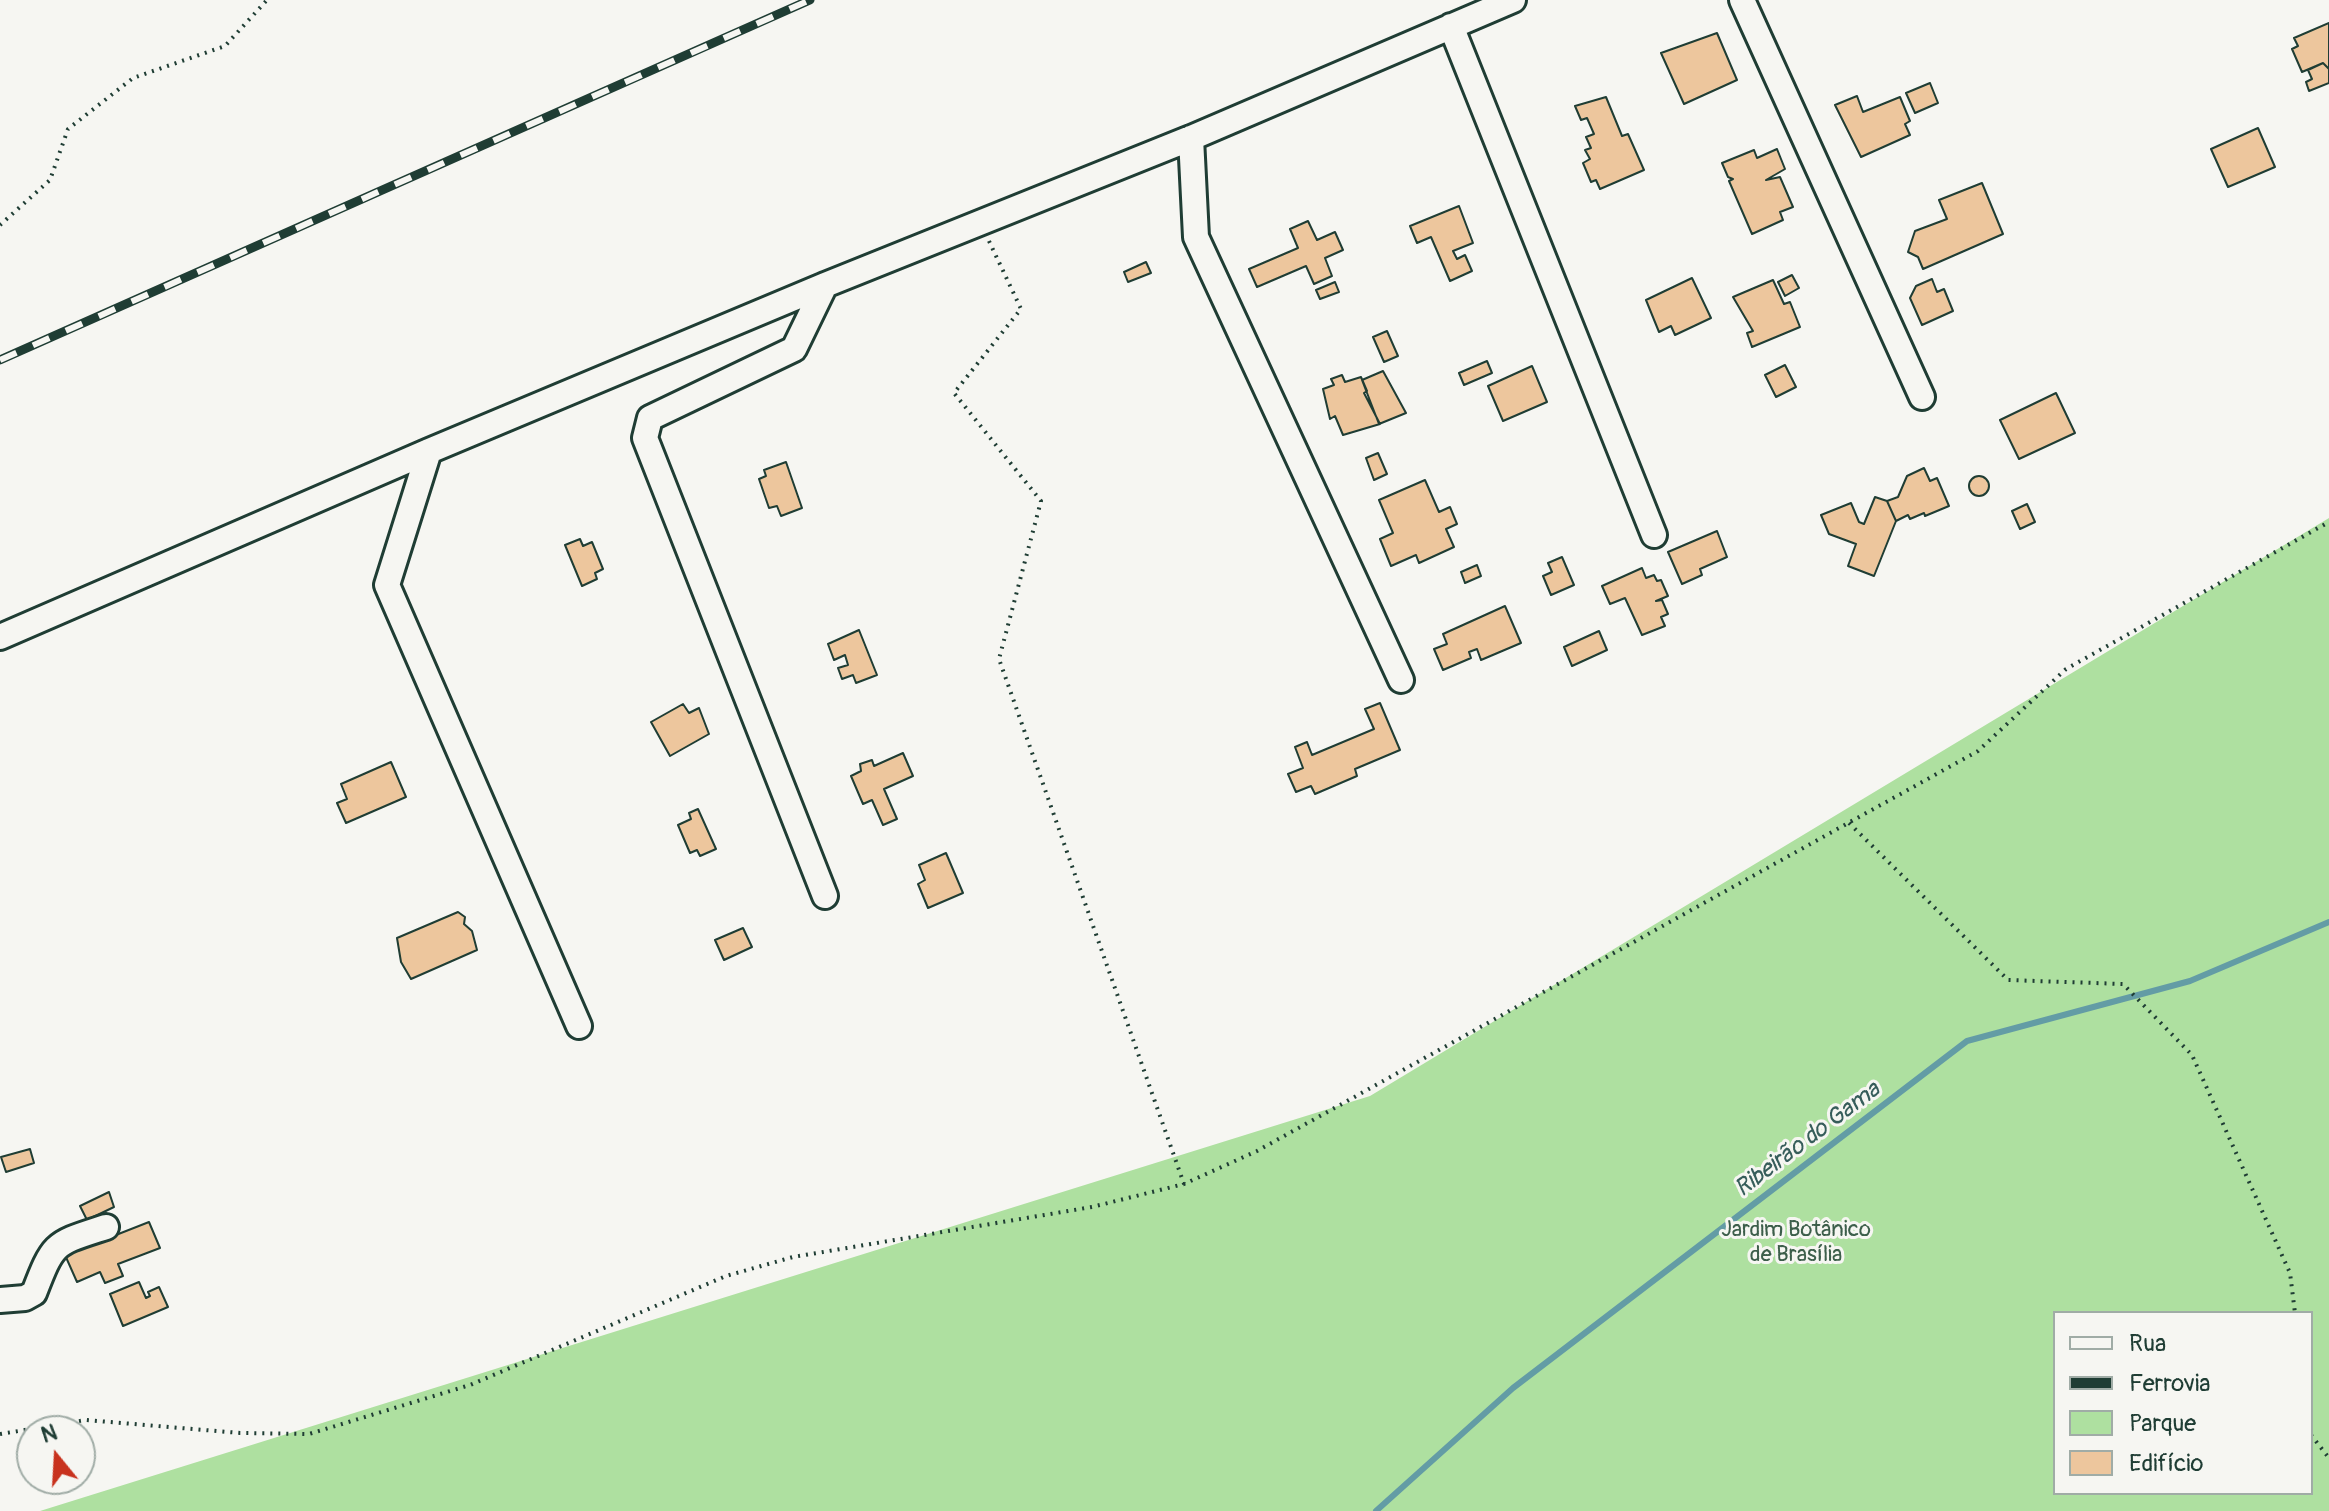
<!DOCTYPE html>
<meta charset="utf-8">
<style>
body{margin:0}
#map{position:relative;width:2329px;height:1511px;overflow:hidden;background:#f6f6f2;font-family:Pangolin,sans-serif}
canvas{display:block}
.legend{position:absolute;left:2053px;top:1311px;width:260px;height:184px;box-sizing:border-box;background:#f6f6f2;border:2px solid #a0aca6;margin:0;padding:10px 14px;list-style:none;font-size:24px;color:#1f3d34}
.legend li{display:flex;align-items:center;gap:16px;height:40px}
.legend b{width:40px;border:2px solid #a0aca6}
.north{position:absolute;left:16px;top:1415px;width:80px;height:80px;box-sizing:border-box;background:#f6f6f2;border:2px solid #a0aca6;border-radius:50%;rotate:342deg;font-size:22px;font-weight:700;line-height:32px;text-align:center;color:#1f3d34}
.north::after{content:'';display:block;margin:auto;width:28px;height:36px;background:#c8321e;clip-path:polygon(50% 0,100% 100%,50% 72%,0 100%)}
</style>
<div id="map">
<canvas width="2329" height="1511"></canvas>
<ul class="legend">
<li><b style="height:10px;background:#f6f6f2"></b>Rua</li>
<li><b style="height:10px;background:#1f3d34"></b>Ferrovia</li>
<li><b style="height:22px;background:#aee0a0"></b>Parque</li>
<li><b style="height:22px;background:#edc69d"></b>Edifício</li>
</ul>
<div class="north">N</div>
</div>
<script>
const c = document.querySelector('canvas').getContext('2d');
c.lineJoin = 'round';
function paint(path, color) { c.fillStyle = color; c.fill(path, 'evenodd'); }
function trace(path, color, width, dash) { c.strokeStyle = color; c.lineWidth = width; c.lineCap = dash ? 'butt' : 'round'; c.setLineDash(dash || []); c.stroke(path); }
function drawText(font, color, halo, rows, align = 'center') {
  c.font = font + ' Pangolin,sans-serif'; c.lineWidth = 6; c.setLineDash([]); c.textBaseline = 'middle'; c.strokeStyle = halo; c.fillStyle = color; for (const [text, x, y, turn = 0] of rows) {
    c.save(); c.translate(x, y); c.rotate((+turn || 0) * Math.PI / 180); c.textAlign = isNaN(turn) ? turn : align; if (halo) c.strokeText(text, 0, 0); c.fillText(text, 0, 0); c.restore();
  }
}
paint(new Path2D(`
 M2329,518V1511H40L1370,1096ZM2055,1313H2311V1493H2055Z`), '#aee0a0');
trace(new Path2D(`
 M1376,1511L1513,1388L1967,1041L2190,981L2329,922`), '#639ca5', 6);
const building = new Path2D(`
 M2329,23V69L2323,63L2302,72L2292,49L2298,46L2294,38Z
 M1717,33L1737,80L1684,104L1661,53Z
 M2323,63L2329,69V83L2309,91L2306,82L2312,79L2308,70Z
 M1930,83L1938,103L1915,113L1906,93Z
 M1857,96L1863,112L1900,97L1910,121L1905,124L1910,135L1861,157L1835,105Z
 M1606,97L1622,136L1628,134L1644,170L1600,189L1596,180L1591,182L1583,163L1590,159L1585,150L1591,148L1586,137L1594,134L1587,118L1581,120L1575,106Z
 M2258,128L2275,167L2228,187L2211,149Z
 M1777,149L1785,169L1766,180L1780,177L1793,207L1780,212L1783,220L1752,234L1729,181L1733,179L1728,177L1722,163L1754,150L1757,158Z
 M1982,183L2003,234L1923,269L1918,257L1908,252L1915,231L1947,219L1939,200Z
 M1459,206L1473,243L1453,251L1457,259L1465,255L1472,271L1450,281L1431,237L1417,243L1410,226Z
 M1308,221L1317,240L1335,232L1343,250L1325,258L1332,276L1314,284L1306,266L1257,287L1249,269L1298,248L1290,229Z
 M1146,262L1151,273L1128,282L1124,272Z
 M1792,275L1799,288L1785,296L1778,282Z
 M1692,278L1711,318L1675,335L1671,326L1659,332L1646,300Z
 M1932,279L1937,292L1944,289L1953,311L1922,325L1910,298L1916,286Z
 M1773,280L1784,304L1790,302L1800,327L1752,347L1747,333L1753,331L1733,297Z
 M1335,282L1339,292L1320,299L1316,290Z
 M1387,331L1398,356L1384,362L1373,337Z
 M1487,361L1492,373L1464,385L1459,373Z
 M1785,365L1796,387L1776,397L1765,375Z
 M1532,366L1547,402L1503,421L1488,386Z
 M1383,371L1406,413L1379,424L1362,380Z
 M1342,375L1345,382L1361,377L1367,391L1364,393L1380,424L1343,435L1335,416L1330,419L1323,389L1334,385L1331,379Z
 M2056,393L2075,433L2019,459L2000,420Z
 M1378,453L1387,474L1374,480L1366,458Z
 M786,462L802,508L781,516L777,506L769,508L759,479L766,476L764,470Z
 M1924,468L1930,481L1937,478L1949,506L1925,516L1924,513L1910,519L1908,515L1896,521L1887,501L1898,497L1907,476Z
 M1969 486a10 10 0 1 1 20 0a10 10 0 1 1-20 0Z
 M1425,480L1439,512L1450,507L1457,524L1446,529L1454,547L1419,563L1416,555L1391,566L1380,539L1393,533L1379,500Z
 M1875,497L1887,501L1896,521L1874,576L1848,566L1856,544L1829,534L1821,515L1851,503L1859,522L1864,524Z
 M2027,504L2035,522L2020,529L2012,511Z
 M1717,531L1727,557L1700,569L1702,575L1682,584L1668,552Z
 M580,539L583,546L592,542L603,569L595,573L597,579L582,586L565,545Z
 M1562,557L1574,585L1551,595L1543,576L1552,572L1548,563Z
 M1477,565L1481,576L1465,583L1461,572Z
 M1642,568L1646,578L1654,575L1657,581L1661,580L1668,596L1656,601L1662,600L1668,614L1661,617L1665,626L1642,635L1625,598L1610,604L1602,586Z
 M1505,606L1521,643L1481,660L1477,649L1469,652L1471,658L1443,670L1434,649L1447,644L1443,634Z
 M859,630L877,675L856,683L853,675L842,679L838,668L848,665L845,655L834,660L828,644Z
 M1599,631L1607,650L1572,666L1564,647Z
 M1380,703L1400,750L1355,769L1357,776L1315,794L1311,786L1296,792L1288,774L1303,768L1295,747L1307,742L1312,755L1374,729L1365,709Z
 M683,704L689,713L699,708L709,734L670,756L651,722Z
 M903,753L913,776L884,789L897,819L883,825L872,800L863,804L851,776L861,771L860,764L872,760L874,766Z
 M391,762L406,797L346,823L337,803L347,799L341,784Z
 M698,809L716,849L700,856L697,850L690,853L678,825L691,819L689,813Z
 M946,853L963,893L928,908L918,884L925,880L919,865Z
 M458,912L465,917L464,924L472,931L477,950L411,979L401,962L397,938Z
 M743,928L752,947L724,960L715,940Z
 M30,1149L34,1163L6,1172L1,1157Z
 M109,1192L114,1207L87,1220L80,1206Z
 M149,1222L160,1248L118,1264L123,1276L105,1283L100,1272L77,1282L65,1255Z
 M139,1282L146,1298L150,1296L148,1292L159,1287L168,1307L123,1326L110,1294Z`);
paint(building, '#edc69d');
trace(building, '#1f3d34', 2);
const minor = new Path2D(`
 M1742,0L1922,397
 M1451,26L1654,535
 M1191,138L1196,237L1401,680
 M429,451L387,585L579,1026
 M0,637L429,451L825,285L1191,138L1513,0
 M825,896L645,438L650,418L794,349L825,285
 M0,1300L25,1298L34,1293C54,1241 54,1244 106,1227`);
trace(minor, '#1f3d34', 30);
trace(new Path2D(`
 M0,225L50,180L68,129L133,78L225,46L267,0
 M989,241L1021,309L954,393L1041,501L999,659L1184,1184
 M1849,823L2008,980L2123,984L2192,1055L2290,1273L2295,1313
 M0,1434L86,1420L240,1433L309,1434L470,1385L726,1276L793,1257L1092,1207L1184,1184L1257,1151L1978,751L2066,669L2329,522
 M2311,1435L2329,1458`), '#1f3d34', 4, [2, 6]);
trace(minor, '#f6f6f2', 24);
const rail = new Path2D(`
 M0,360L810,0`);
trace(rail, '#1f3d34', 9);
trace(rail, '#f6f6f2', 6, [18]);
drawText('22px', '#3c5e4a', '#f6f6f2', [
 ["Jardim Botânico",1796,1230],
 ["de Brasília",1796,1255]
]);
drawText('italic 24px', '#365d5a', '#f6f6f2', [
 ["Ribeirão do Gama",1808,1140,-37]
]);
</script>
